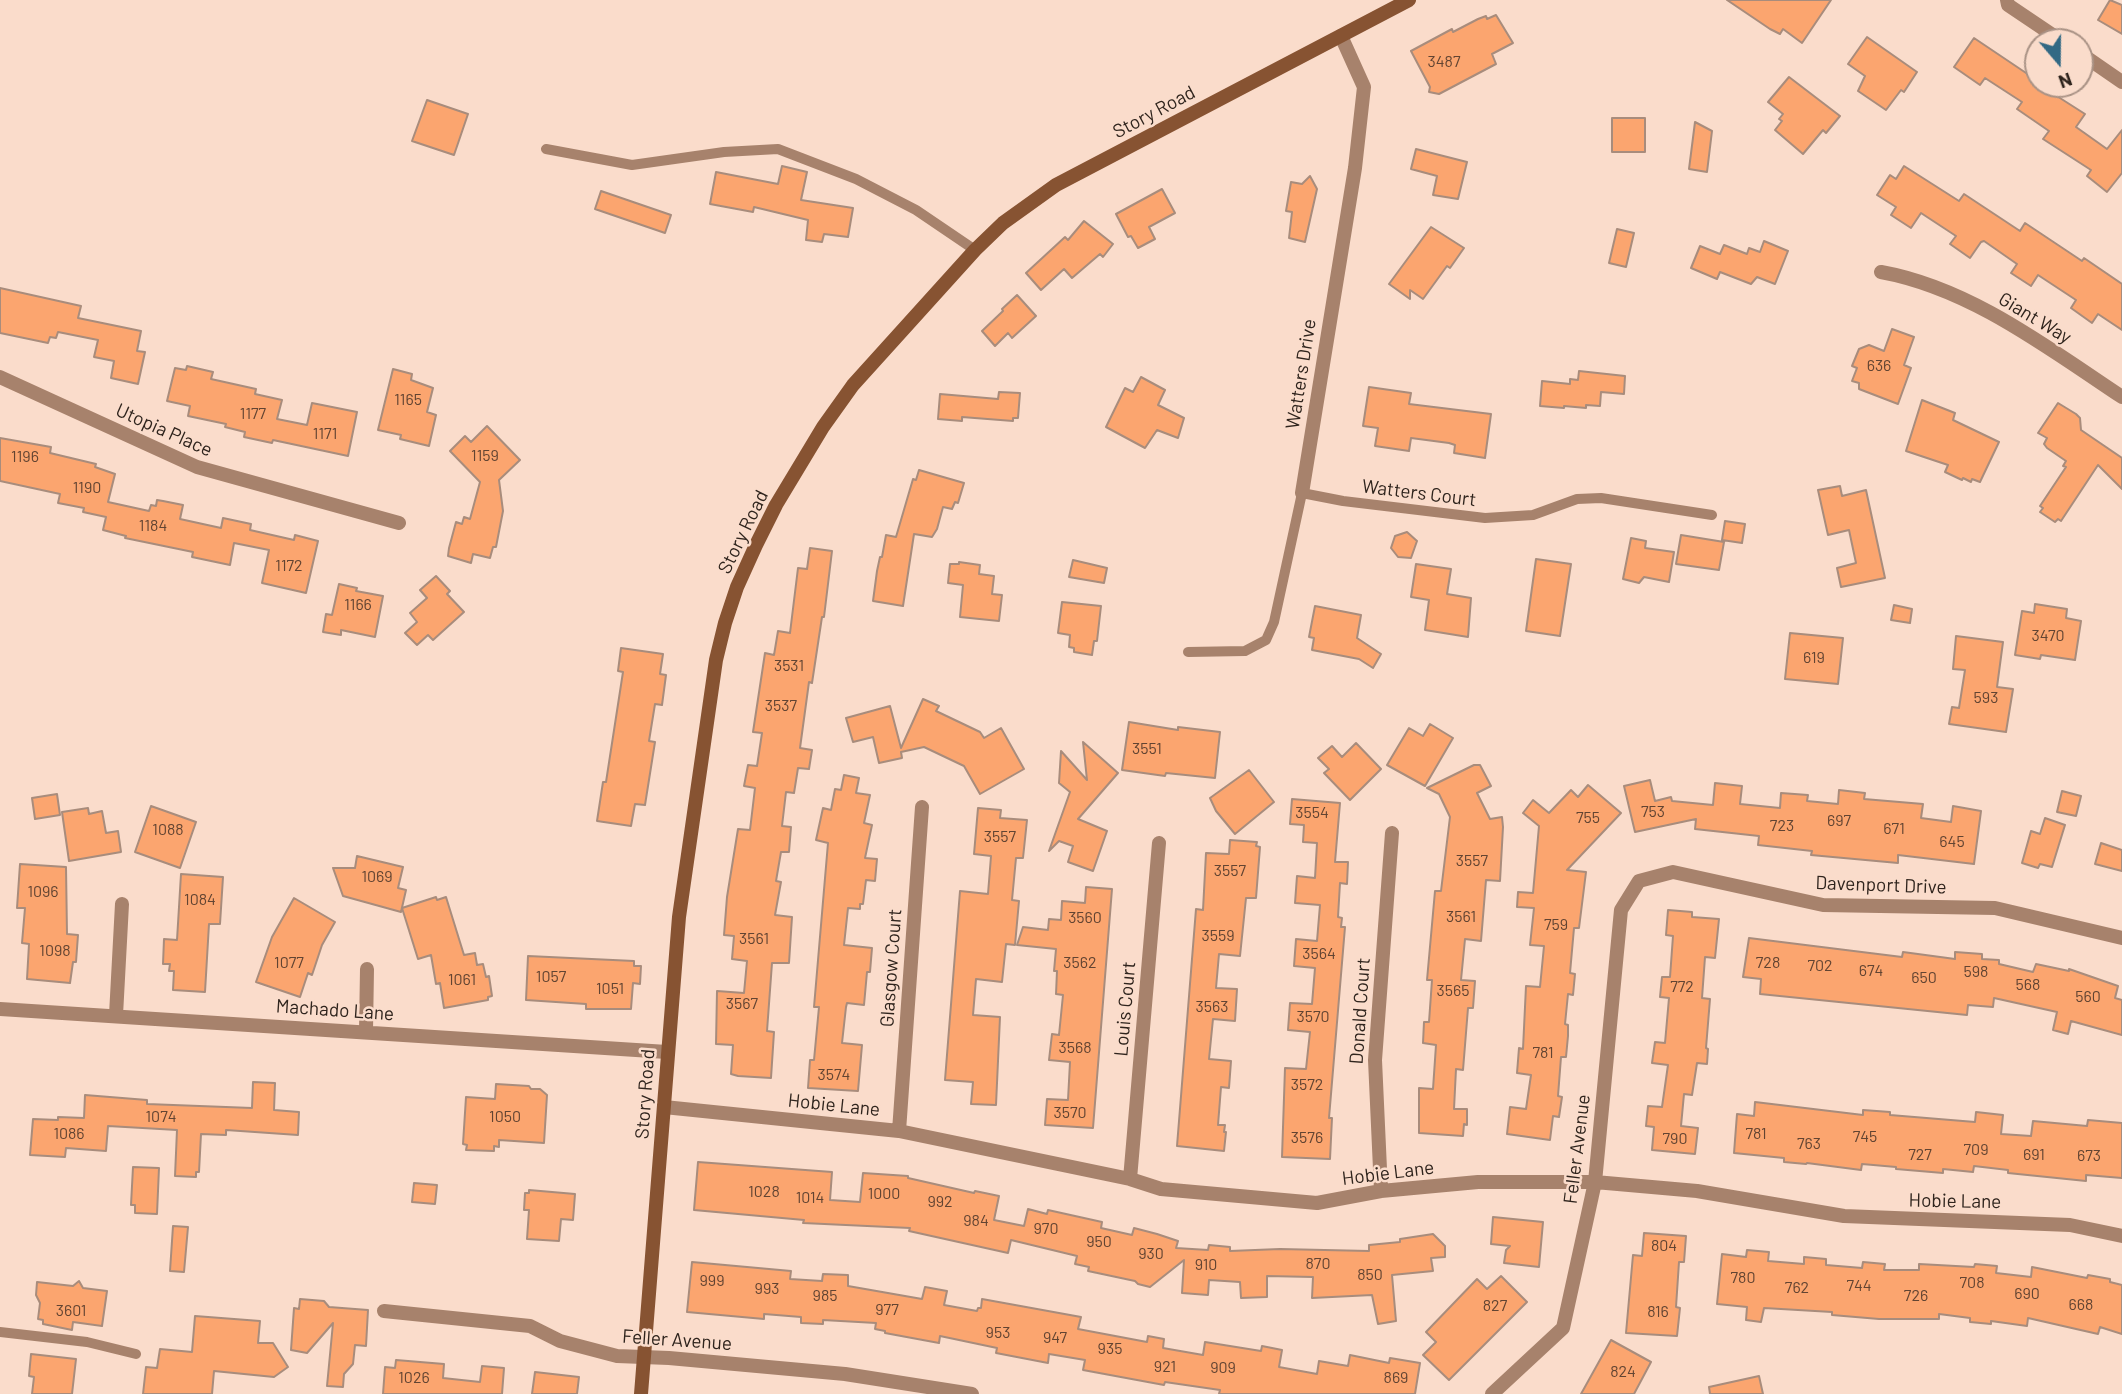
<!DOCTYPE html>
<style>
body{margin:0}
#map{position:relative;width:2122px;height:1394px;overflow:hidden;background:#fadccb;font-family:Barlow,sans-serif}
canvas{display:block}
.north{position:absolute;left:2024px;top:28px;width:70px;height:70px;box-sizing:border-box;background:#fadccb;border:2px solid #a99285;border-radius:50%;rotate:160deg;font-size:19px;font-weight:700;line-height:28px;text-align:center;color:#2f241d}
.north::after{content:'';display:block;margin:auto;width:24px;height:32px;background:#326984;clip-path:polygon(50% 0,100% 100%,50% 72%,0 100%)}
</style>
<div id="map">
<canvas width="2122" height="1394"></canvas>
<div class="north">N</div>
</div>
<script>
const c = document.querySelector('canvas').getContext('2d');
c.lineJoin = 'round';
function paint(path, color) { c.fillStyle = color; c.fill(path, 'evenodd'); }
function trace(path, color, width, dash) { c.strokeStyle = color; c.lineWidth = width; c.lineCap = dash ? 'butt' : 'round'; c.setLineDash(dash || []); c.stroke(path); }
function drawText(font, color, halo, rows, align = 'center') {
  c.font = font + ' Barlow,sans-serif'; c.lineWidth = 5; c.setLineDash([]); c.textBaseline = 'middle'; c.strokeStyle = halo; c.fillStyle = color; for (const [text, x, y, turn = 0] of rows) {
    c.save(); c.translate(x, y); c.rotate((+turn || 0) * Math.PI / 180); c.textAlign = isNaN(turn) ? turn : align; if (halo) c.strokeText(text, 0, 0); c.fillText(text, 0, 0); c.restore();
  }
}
const building = new Path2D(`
 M1727,0H1831L1802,43L1783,29L1780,34L1770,29Z
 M2110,0L2122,5V34L2098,20Z
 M1496,15L1513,43L1492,54L1496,64L1439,94L1429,92L1430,87L1411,51L1452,29L1453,32L1478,19L1486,16L1487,19Z
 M1867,37L1917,72L1904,92L1901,90L1886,110L1858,91L1865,76L1848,64Z
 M1974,38L2038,81V84L2085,114L2076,127L2107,149L2122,130V173L2107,192L2087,176L2091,170L2043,139L2049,131L2017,109L2022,102L1985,78L1980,85L1954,67Z
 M1789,77L1840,116L1826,133L1823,130L1803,154L1775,130L1782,121L1779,119L1783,114L1768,102Z
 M427,100L468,114L454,155L412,141Z
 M1612,118H1645V152H1612Z
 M1695,122L1712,131L1707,172L1689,169Z
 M1416,149L1467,162L1458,199L1433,195L1437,176L1411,169Z
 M782,166L807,172L801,200L853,208L848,237L824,234L822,242L806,240L808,220L754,207L753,212L710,204L716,172L778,184Z
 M1904,166L1959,201L1964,194L2020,231L2025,223L2082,261L2084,258L2122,284V330L2098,314L2092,323L2071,308L2076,300L2038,275L2031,286L2011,273L2017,264L1984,241L1981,242L1970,258L1950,244L1956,236L1921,213L1911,228L1891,215L1896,207L1877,195L1890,175L1896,179Z
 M1310,176L1317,189L1305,242L1289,238L1292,212L1286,211L1291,182L1302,184Z
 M1162,189L1175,213L1149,227L1155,239L1138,248L1131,236L1128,237L1116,214Z
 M601,191L671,215L665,233L595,209Z
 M1084,221L1113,244L1103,257L1100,254L1072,278L1064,269L1041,290L1026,273L1065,237L1068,240Z
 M1431,227L1464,248L1450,268L1447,266L1423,299L1410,290V299L1389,284Z
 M1617,229L1634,233L1626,267L1609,263Z
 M1764,241L1788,251L1775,284L1757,277L1751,284L1720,272L1717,279L1691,268L1700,246L1720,254L1724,245L1747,254L1749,248L1760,252Z
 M0,288L81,306L78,318L141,331L137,351L145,352L138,384L111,378L114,361L94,357L98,340L58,332L56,338L50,337L48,343L0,333Z
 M1017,295L1036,316L1012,338L1008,333L995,346L982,331L1003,311L1002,309Z
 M1892,329L1914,337L1904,365L1911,368L1898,404L1859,389V383L1852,381L1857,368L1852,366L1859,349L1869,345L1884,351Z
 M187,366L213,372L211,379L256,389L255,394L282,400L277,419L307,425L312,403L357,412L348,456L273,440L272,443L244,437L245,432L225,427L226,424L188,416L190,406L167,401L175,368L186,370Z
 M393,369L412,374L411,380L433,388L427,412L436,415L429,446L400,439L401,435L378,430Z
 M1579,371L1625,376L1624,394L1601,392L1600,406L1586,405V408L1564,406V408L1540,406L1542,381L1570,384V379L1578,380Z
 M1141,377L1165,390L1158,405L1184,418L1178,438L1157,430L1145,448L1106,427L1125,388L1133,392Z
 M1369,387L1411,393L1409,404L1491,414L1485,458L1454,453L1455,445L1449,443L1411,438L1409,451L1375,446L1378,428L1363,426Z
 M999,392L1020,393L1018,418H1013V421L962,417V421L938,419L940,394L998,399Z
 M1922,400L1955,413L1953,420L1999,442L1980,482L1972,479L1971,482L1963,478L1962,480L1945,472L1948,465L1906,451Z
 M2058,403L2076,414L2080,418L2081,430L2122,458V489L2098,465L2061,521L2058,519L2055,522L2040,512L2043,508L2040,506L2066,467L2063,466L2066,461L2047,448L2044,444L2047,438L2038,433Z
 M487,426L520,460L499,480L503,511L496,547H493L490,558L473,554L471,563L448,556L449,548L456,522L462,524L464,517L470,519L480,482L450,451L465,436L471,442Z
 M0,438L51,447L50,453L96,464L95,467L115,474L108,502L149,511L151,505L156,506L157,500L163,501L183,505L180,519L221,528L223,518L251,524L250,530L294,540L295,535L318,541L306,593L262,583L269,550L234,543L230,565L192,557L193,552L125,538L126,536L103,530L106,517L83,512L84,508L58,503L60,494L0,481Z
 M919,470L964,483L958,503L955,502L952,509L943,507L937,529L932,537L914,534L903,606L873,601L877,571L880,557H882L886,535L896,537L913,479L916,480Z
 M1840,486L1842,496L1866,490L1885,578L1841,587L1837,568L1856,563L1849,530L1828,535L1818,490Z
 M1725,521L1745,524L1742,543L1722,540Z
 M1407,532L1417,541L1411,558L1398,557L1391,548L1395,536Z
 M1681,535L1724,542L1719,570L1676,564Z
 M1631,538L1646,541L1645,548L1674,552L1669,582L1644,577L1639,583L1623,579Z
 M810,548L832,551L824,617H822L812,683L809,682L800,748L812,750L809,769L798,768L794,793L786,792L782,826L791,827L789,852H781L776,881L781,882L775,915L792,917L789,963H772L767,1031L774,1032L771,1078L738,1076L731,1074L733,1045L716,1044L717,991L744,993L747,961L732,959L734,936L724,935L727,897L738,829L750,830L755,788L744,786L748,765L757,766L762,733L753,732L765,653L774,655L778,631L790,633L798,568L807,569Z
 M1536,559L1571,564L1560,636L1526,631Z
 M1073,560L1107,568L1104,583L1069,577Z
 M959,562L980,565L979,574L994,576L992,594L1002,595L999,621L960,617L963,585L948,583L950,564H959Z
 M1416,564L1451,569L1447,594L1471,598L1468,637L1425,630L1429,600L1411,597Z
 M436,576L450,591L447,594L464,612L433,640L428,635L417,645L405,633L417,622L410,613L427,598L420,590Z
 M339,584L357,588L356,591L383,596L375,637L341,630V635L323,632L326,614L332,615Z
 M1062,602L1101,606L1097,641H1094L1092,655L1074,652V648L1069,647L1070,635L1058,633Z
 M2035,604L2067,609L2066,618L2081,621L2075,660L2041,655L2040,659L2015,655L2022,611L2034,613Z
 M1894,605L1912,609L1910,623L1891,620Z
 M1315,606L1361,615L1357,638L1381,654L1373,668L1359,659L1312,650L1314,638L1309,637Z
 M1790,633L1843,638L1838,684L1785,679Z
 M1956,636L2003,642L1997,687L2013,689L2006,732L1949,724L1952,707L1959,708L1965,670L1953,669Z
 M621,648L663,654L660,674L666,675L662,705L655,704L649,741L655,742L645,805L635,804L631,826L597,821L603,782H606L623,672L618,671Z
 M923,699L939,706L936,711L980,732L984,738L1001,728L1024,769L980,794L964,766L924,747L901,752L902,758L879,763L873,737L853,742L846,718L890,706L901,748Z
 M1129,722L1178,730V727L1220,732L1215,778L1166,773L1165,776L1122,770Z
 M1430,724L1453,738L1425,786L1387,765L1409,728L1423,736Z
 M1083,742L1118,773L1078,819L1107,831L1093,871L1068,862L1073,846L1059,841L1049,851L1070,792L1059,783L1061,751L1087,780Z
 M1356,743L1381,769L1350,800L1324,773L1329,769L1318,758L1332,746L1342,757Z
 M1474,765H1480L1491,786L1477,793L1490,819L1502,817L1503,827L1500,881L1486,880L1481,941L1465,939L1461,980L1475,981L1473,1008H1468L1463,1070L1456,1069L1454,1109H1467V1125L1464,1124L1463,1136L1419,1133V1088L1433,1089L1436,1045L1423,1043L1424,1022H1429L1432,980H1427L1435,891H1441L1450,817L1439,794L1427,788Z
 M1249,770L1274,802L1235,834L1216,811L1210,798Z
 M844,775L859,778L856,793L870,795L864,823L872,825L865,858L877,859L875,881L866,880L863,904H860V909L848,908L844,945L872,948L870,972H867L864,1005L847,1003L846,1007L842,1043L862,1045L858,1091L808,1088L810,1060H814L819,1007H814L828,843L816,840L823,808L831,810L835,789L841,790Z
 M1650,780L1655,801L1671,797L1672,801L1713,805L1715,783L1742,786L1740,804L1780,808L1781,793L1808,795L1807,801L1838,804L1839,790L1865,793L1864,799L1923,804L1921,818L1951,822L1953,806L1981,811L1974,864L1898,855V863L1811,855L1812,851L1758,845L1759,836L1695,829L1696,819L1635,832L1624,786Z
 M1588,785L1621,813L1567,870L1586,872L1579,928H1574L1570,973L1575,974L1573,995L1568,994L1565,1024L1568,1025V1036L1566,1057H1561L1558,1096L1562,1097L1559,1117L1553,1116L1550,1140L1507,1134L1510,1107L1526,1109L1531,1075L1517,1073L1519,1048L1523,1049L1526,986L1540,987L1544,946L1530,945L1534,908L1517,907L1518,892L1533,893L1539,826L1523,813L1533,800L1549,813L1571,790L1578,797Z
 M2062,791L2081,796L2076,816L2057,812Z
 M57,794L60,815L35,819L32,798Z
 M1292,799L1340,803L1335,862H1348L1347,884L1340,883L1338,917L1342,918L1341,927H1345L1329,1118H1332L1330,1159L1282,1157L1285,1068L1306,1069L1310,1032L1288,1030L1290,1003L1312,1004L1315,968L1294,966L1296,939L1317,941L1320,905L1295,903L1297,876L1315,878L1317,843L1303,842L1304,825L1290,824Z
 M151,806L196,822L180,868L135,852Z
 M88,808L89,814L102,811L106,833L118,831L121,852L69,861L62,812Z
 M978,808L1001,810L1000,818L1027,820L1023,858H1016L1012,900L1019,901L1015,945L1006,944L1002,982L976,979L973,1015L1000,1017L996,1105L971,1104L973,1082L945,1080L960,891L988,894L991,856L974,854Z
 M2045,818L2065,825L2052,867L2040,864L2038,868L2022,863L2031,831L2040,834Z
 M1230,840L1257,842L1256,846L1260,847L1256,898H1246L1240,956L1219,954L1216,988L1237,989L1235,1021L1213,1019L1209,1059L1231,1061L1229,1088L1221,1087L1218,1125H1225L1224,1132H1226L1224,1151L1177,1146L1196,909L1203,910L1206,853L1229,854Z
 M2101,843L2122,850V871L2095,864Z
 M357,856L403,867L398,888L406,890L401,912L343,896L333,868H355Z
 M20,864L66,867L67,934L78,935L76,962H73L70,983L27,979L29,944L22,943L25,908H17Z
 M181,874L223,877L220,924H209L205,992L173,990L174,971H169L170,964H163L164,939L177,940Z
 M1086,887L1112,889L1093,1128L1045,1125L1047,1099L1068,1100L1070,1062L1049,1060L1052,1034L1059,1035L1063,995L1056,994L1057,971H1054L1056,949L1017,945L1023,927L1048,930L1049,919L1061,920L1062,901L1085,903Z
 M436,897L437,900L446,897L464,955L475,953L477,965L483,964L486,977L489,976L492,996L488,997V1000L444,1008L440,983L436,984L431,955L418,959L402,908Z
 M294,898L335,922L322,945L312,975L308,973L300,997L256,982L272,937Z
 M1668,910L1692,912V917L1719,919L1715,958L1705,957L1702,998L1710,999L1706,1048L1708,1049L1707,1064L1697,1063L1692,1095L1684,1094L1681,1126L1698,1128L1695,1154L1652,1150L1654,1127L1646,1126L1648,1106L1662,1107L1668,1065L1652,1063L1655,1042L1665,1043L1669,998L1660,997L1662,977H1670L1673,936L1666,935Z
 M1749,938L1902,957L1903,952L1955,959V952L1982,954V959L1999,960V964L2033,972L2036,964L2069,971V969L2118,986L2115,998L2122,1000V1035L2071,1021L2068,1034L2053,1030L2057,1012L1994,998L1993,1007L1968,1005L1967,1015L1760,994L1761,979L1743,977Z
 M528,956L634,961V966H641L640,984L633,983L631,1009H586V1004L526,1000Z
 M253,1082L275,1083L274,1110L299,1112L298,1135L226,1130V1135L201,1134L199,1172H196V1177L175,1176L177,1130L108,1126L106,1151L66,1148L65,1157L30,1155L33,1119L58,1120V1117L84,1118L85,1095L147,1100V1104L252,1108Z
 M496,1084L529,1086L531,1089H540L547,1095L544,1143L499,1140V1147L494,1146V1151L466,1150L467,1145L463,1144L466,1097L495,1099Z
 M1755,1102L1863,1115V1110L1890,1112V1115L1975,1122L1976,1112L2003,1115L2001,1134L2031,1136L2033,1121L2087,1126L2088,1120L2122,1123V1178L2086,1175V1181L2008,1173V1170L1974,1166L1973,1172L1943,1169V1173L1896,1169V1167L1862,1164L1861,1170L1807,1163L1806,1164L1784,1162V1158L1734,1153L1737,1114L1754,1116Z
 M698,1162L832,1172L830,1200L860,1202L863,1173L908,1176V1178L974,1193L975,1191L999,1196L994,1220L1024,1226L1028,1209L1047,1214L1048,1210L1102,1222L1101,1228L1132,1235L1134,1228L1157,1234L1178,1241L1176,1248L1208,1250L1209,1245L1230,1247V1251L1280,1249L1369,1251V1245L1400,1242V1239L1433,1234L1445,1246V1257L1431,1258L1433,1271L1392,1275L1396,1321L1378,1324L1372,1295L1312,1298L1313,1277L1267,1276V1297L1241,1298L1240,1282L1209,1280L1208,1295L1182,1293L1184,1260L1150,1287L1138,1284L1135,1281L1088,1271L1089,1267L1075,1264L1077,1256L1011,1240L1008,1253L909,1231L910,1228L803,1223L804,1220L694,1210Z
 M133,1167L159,1168L157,1214L135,1213V1205H131Z
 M414,1183L437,1185L435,1204L412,1202Z
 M529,1190L575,1194L573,1220L561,1219L559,1241L527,1239L529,1210H524L525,1193H529Z
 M1493,1217L1543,1222L1539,1267L1504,1263L1506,1250L1510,1246L1491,1244Z
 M173,1226L188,1227L184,1272L170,1271Z
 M1644,1233L1686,1236L1684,1262H1679L1676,1307L1680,1308L1677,1336L1626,1333L1633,1255L1642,1256Z
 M1747,1250L1769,1252L1768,1261L1804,1264V1257L1826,1259V1265L1862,1268L1863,1262L1885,1264L1884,1270H1919V1264L1974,1267L1975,1264L1997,1266L1996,1273L2031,1277L2032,1267L2087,1278L2088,1275L2110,1279V1282L2122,1285V1334L2100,1327L2098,1334L2028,1318L2027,1326L1991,1321V1324L1970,1322V1318L1939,1314V1319H1879L1832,1315V1312L1764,1308L1761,1322L1746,1320L1747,1307L1717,1304L1722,1254L1746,1257Z
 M692,1262L791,1271L790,1279L822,1281L823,1274L848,1275V1286L922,1299L925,1287L947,1291L944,1305L977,1311L978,1308H981L982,1299L1081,1317L1078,1329L1147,1342L1148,1336L1164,1339L1163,1348L1203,1355L1205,1342L1261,1351L1262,1346L1282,1350L1279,1367L1317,1374L1319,1361L1348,1366L1350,1355L1389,1363L1390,1358L1420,1363L1415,1394H1219L1220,1390L1165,1382L1164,1385L1083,1370L1085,1360L1049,1354L1048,1363L996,1353L997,1348L940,1336L939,1343L885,1333V1331L875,1329L876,1323L823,1320V1324L801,1323V1317L764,1314V1319L687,1312Z
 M1501,1276L1527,1302L1449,1380L1423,1355L1436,1342L1426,1332L1477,1279L1487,1289Z
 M79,1281L83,1288L107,1291L102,1326L73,1322L72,1330L43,1324V1320L38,1319L40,1303L36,1295L37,1282L73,1286Z
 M300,1299L324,1301L329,1307L368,1310L366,1346L355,1345L353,1364L344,1374L343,1387L327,1386L333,1323L307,1353L291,1350L294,1308L299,1309Z
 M195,1316L260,1321L258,1343H273L288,1367L274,1377L214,1371L212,1394H143L146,1367L157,1368L160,1349L192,1352Z
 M1611,1340L1651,1362L1634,1394H1581Z
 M31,1354L76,1359L72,1394H32L34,1377L29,1376Z
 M396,1360L444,1364L443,1378L480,1382L482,1366L504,1368L502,1394H383L385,1367L395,1368Z
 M535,1372L579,1377L577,1394H532Z
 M1759,1376L1763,1394H1710L1709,1387Z`);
paint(building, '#fba56f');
trace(building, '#a88c7c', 2);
trace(new Path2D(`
 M546,149L632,165L724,152L778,149L856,179L916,210L975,250
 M1188,652L1245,651L1266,640L1274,622L1302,493L1343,501L1485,518L1533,515L1577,499L1601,498L1712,515
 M0,1332L87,1342L136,1354`), '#a7826c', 10);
trace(new Path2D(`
 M2007,0L2008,5L2063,42
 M2080,53L2122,82
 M1881,272C1970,288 2048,348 2122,397
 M0,377L197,467L399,523
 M1302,493L1355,168L1364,87L1341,36
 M0,1009L667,1052
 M116,1015L122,904
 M366,1031L367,969
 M664,1107L899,1131L1130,1179L1161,1189L1317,1203L1381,1191L1478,1182H1595L1697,1191L1844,1216L2070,1225L2122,1236
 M899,1131L922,807
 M1130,1179L1159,843
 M1381,1191L1375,1060L1392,833
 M384,1311L530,1326L560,1341L617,1356L669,1358L845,1374L972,1394
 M1492,1394L1563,1328L1595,1182L1621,910L1639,881L1673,872L1823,905L1995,908L2122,938`), '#a7826c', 14);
trace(new Path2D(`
 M641,1394L679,917L716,660L725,623L737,587L756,545L776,505L823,427L853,385L975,250L1003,223L1056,185L1409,0`), '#875332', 14);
drawText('16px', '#624432', null, [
 ["3487",1444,62],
 ["636",1879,366],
 ["1165",408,400],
 ["1177",253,414],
 ["1171",325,434],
 ["1159",485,456],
 ["1196",25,457],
 ["1190",87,488],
 ["1184",153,526],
 ["1172",289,566],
 ["1166",358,605],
 ["3470",2048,636],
 ["619",1814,658],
 ["3531",789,666],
 ["593",1986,698],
 ["3537",781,706],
 ["3551",1147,749],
 ["753",1653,812],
 ["3554",1312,813],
 ["755",1588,818],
 ["697",1839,821],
 ["723",1782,826],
 ["671",1894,829],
 ["1088",168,830],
 ["3557",1000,837],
 ["645",1952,842],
 ["3557",1472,861],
 ["3557",1230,871],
 ["1069",377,877],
 ["1096",43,892],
 ["1084",200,900],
 ["3561",1461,917],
 ["3560",1085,918],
 ["759",1556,925],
 ["3559",1218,936],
 ["3561",754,939],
 ["1098",55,951],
 ["3564",1319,954],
 ["1077",289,963],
 ["3562",1080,963],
 ["728",1768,963],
 ["702",1820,966],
 ["674",1871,971],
 ["598",1976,972],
 ["1057",551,977],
 ["650",1924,978],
 ["1061",462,980],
 ["568",2028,985],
 ["772",1682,987],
 ["1051",610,989],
 ["3565",1453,991],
 ["560",2088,997],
 ["3567",742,1004],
 ["3563",1212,1007],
 ["3570",1313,1017],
 ["3568",1075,1048],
 ["781",1543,1053],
 ["3574",834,1075],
 ["3572",1307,1085],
 ["3570",1070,1113],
 ["1074",161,1117],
 ["1050",505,1117],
 ["1086",69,1134],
 ["781",1756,1134],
 ["745",1865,1137],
 ["3576",1307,1138],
 ["790",1675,1139],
 ["763",1809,1144],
 ["709",1976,1150],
 ["727",1920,1155],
 ["691",2034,1155],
 ["673",2089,1156],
 ["1028",764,1192],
 ["1000",884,1194],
 ["1014",810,1198],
 ["992",940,1202],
 ["984",976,1221],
 ["970",1046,1229],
 ["950",1099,1242],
 ["804",1664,1246],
 ["930",1151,1254],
 ["870",1318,1264],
 ["910",1206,1265],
 ["850",1370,1275],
 ["780",1743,1278],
 ["999",712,1281],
 ["708",1972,1283],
 ["744",1859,1286],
 ["762",1797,1288],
 ["993",767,1289],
 ["690",2027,1294],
 ["985",825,1296],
 ["726",1916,1296],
 ["668",2081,1305],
 ["827",1495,1306],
 ["977",887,1310],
 ["3601",71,1311],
 ["816",1658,1312],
 ["953",998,1333],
 ["947",1055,1338],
 ["935",1110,1349],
 ["921",1165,1367],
 ["909",1223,1368],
 ["824",1623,1372],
 ["1026",414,1378],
 ["869",1396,1378]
]);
drawText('19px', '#2f241d', '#fadccb', [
 ["Story Road",1154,112,-28],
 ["Giant Way",2035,318,31],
 ["Watters Drive",1301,374,-81],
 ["Utopia Place",164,430,24],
 ["Watters Court",1419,493,7],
 ["Story Road",743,532,-64],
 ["Davenport Drive",1881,885,2],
 ["Glasgow Court",891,968,-86],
 ["Louis Court",1125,1009,-85],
 ["Machado Lane",335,1010,4],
 ["Donald Court",1360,1011,-86],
 ["Story Road",645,1094,-86],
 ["Hobie Lane",834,1105,6],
 ["Feller Avenue",1577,1149,-83],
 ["Hobie Lane",1388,1173,-7],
 ["Hobie Lane",1955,1201,1],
 ["Feller Avenue",677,1340,4]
]);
</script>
